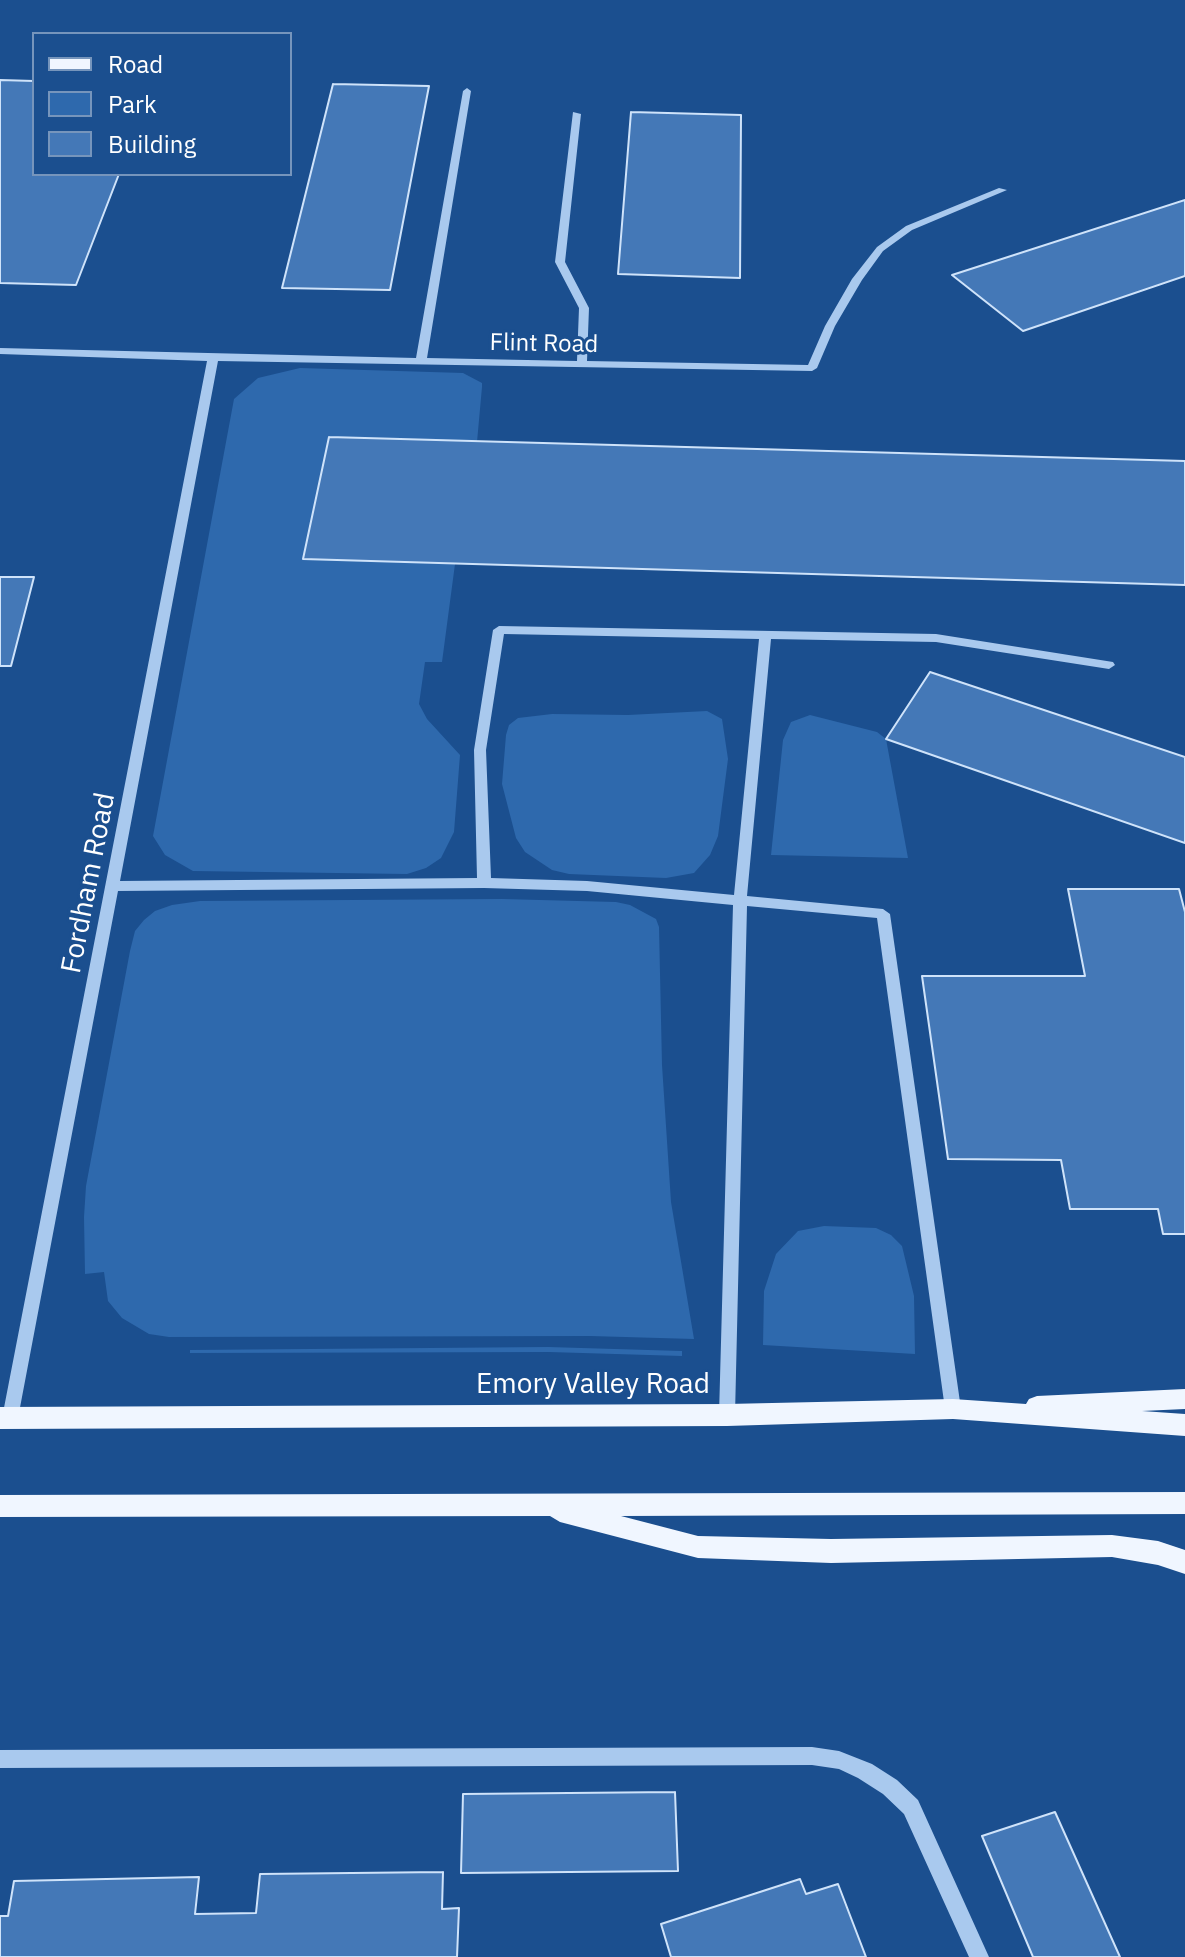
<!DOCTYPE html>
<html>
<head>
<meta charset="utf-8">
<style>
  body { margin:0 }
  #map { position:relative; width:1185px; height:1957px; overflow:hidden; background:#1b4f8f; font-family:"IBM Plex Sans",sans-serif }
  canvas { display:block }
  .legend { position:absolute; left:32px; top:32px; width:260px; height:144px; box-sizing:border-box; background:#1b4f8f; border:2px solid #7695bc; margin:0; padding:10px 14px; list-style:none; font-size:24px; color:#fff }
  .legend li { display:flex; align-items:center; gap:16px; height:40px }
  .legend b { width:40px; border:2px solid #7695bc }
</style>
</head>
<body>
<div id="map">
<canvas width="1185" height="1957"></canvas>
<ul class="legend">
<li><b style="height:10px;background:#f0f6ff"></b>Road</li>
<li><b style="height:22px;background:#2e69ad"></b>Park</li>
<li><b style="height:22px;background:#4478b7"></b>Building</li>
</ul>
</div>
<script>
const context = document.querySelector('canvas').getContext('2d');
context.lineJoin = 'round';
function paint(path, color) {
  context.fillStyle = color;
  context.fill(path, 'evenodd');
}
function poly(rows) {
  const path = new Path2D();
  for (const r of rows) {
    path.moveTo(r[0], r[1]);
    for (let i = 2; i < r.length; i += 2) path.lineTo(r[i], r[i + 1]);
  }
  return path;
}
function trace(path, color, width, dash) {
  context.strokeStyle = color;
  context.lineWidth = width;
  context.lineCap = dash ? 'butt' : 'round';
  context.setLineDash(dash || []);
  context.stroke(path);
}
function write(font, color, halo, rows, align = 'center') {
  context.font = font + ' "IBM Plex Sans",sans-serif';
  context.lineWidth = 6;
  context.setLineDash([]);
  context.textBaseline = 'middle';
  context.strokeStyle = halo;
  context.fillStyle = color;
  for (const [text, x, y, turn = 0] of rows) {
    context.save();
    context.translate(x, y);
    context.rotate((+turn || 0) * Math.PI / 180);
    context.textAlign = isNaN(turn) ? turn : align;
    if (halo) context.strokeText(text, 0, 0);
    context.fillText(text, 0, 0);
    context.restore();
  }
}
const green = poly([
  [300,368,463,373,482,383,482,387,477,442,303,559,455,564,442,662,425,662,419,704,427,719,460,755,454,832,441,858,426,868,407,874,193,871,165,855,153,836,234,399,258,378],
  [707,711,722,719,728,759,718,836,710,855,694,873,666,878,569,874,552,870,525,852,516,838,502,784,506,735,509,725,518,718,552,714,628,715],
  [810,715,877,732,886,739,908,858,771,855,783,740,791,722],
  [502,899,616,902,630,905,656,919,659,927,662,1065,671,1202,694,1339,590,1336,169,1337,149,1334,122,1318,108,1301,104,1272,85,1274,84,1217,86,1186,130,951,135,931,144,920,155,911,172,905,200,901],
  [824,1226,876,1228,891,1235,902,1246,914,1296,915,1354,763,1345,764,1291,776,1254,798,1231],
  [548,1347,682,1351,682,1356,549,1352,190,1353,190,1350]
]);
const building = poly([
  [0,80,34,81,34,174,119,174,76,285,0,283,0,80],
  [333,84,429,86,390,290,282,288,333,84],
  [631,112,741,115,740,278,618,274,631,112],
  [1185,200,1185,276,1023,331,952,275,1185,200],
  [329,437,1185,461,1185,585,303,559,329,437],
  [0,577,34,577,11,666,0,666,0,577],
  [930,672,1185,757,1185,843,886,739,930,672],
  [1068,889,1179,889,1185,912,1185,1234,1163,1234,1158,1209,1070,1209,1061,1160,948,1159,922,976,1085,976,1068,889],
  [675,1792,678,1871,461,1873,463,1794,675,1792],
  [1055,1812,1120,1957,1033,1957,982,1836,1055,1812],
  [443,1872,442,1909,459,1908,457,1957,0,1957,0,1916,8,1916,14,1881,199,1877,195,1914,256,1913,260,1874,443,1872],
  [800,1879,806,1894,838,1884,866,1957,671,1957,661,1924,800,1879]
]);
const minor = poly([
  [467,88,471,91,427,358,577,361,579,308,555,262,573,112,581,114,565,262,589,308,587,361,808,365,825,326,852,279,877,247,906,226,999,188,1007,190,912,230,883,251,862,280,835,326,817,368,812,371,218,361,120,881,477,878,474,750,493,630,499,626,936,634,1113,662,1115,665,1109,669,936,642,771,639,747,896,883,909,890,914,961,1409,959,1414,953,1416,947,1414,945,1409,877,918,747,906,735,1415,733,1420,727,1422,721,1420,719,1415,733,905,587,891,484,888,118,891,18,1418,16,1423,10,1425,4,1423,2,1418,207,361,0,354,0,348,416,358,463,91,467,88],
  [504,634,759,639,734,895,587,881,491,878,486,750,504,634],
  [812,1747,839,1751,872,1764,897,1780,918,1800,989,1957,969,1957,904,1814,883,1794,858,1778,839,1769,812,1765,0,1768,0,1750,812,1747]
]);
const major = poly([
  [1185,1389,1185,1409,1142,1411,1185,1414,1185,1436,953,1419,727,1426,0,1429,0,1407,727,1404,953,1399,1026,1404,1029,1399,1037,1396,1185,1389],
  [1185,1492,1185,1514,621,1516,698,1536,831,1539,1112,1535,1158,1541,1185,1550,1185,1574,1158,1565,1112,1557,831,1563,698,1558,560,1522,550,1516,0,1517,0,1495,1185,1492]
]);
const farStreetnames = [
  ["Flint Road",544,344,1]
];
const streetNames = [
  ["Fordham Road",89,883,-79],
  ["Emory Valley Road",593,1385]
];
paint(green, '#2e69ad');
paint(building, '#4478b7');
trace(building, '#cfe3fa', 2);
paint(minor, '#a9c9ee');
paint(major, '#f0f6ff');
write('24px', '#fff', '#1b4f8f', farStreetnames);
write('28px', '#fff', '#1b4f8f', streetNames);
</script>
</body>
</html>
